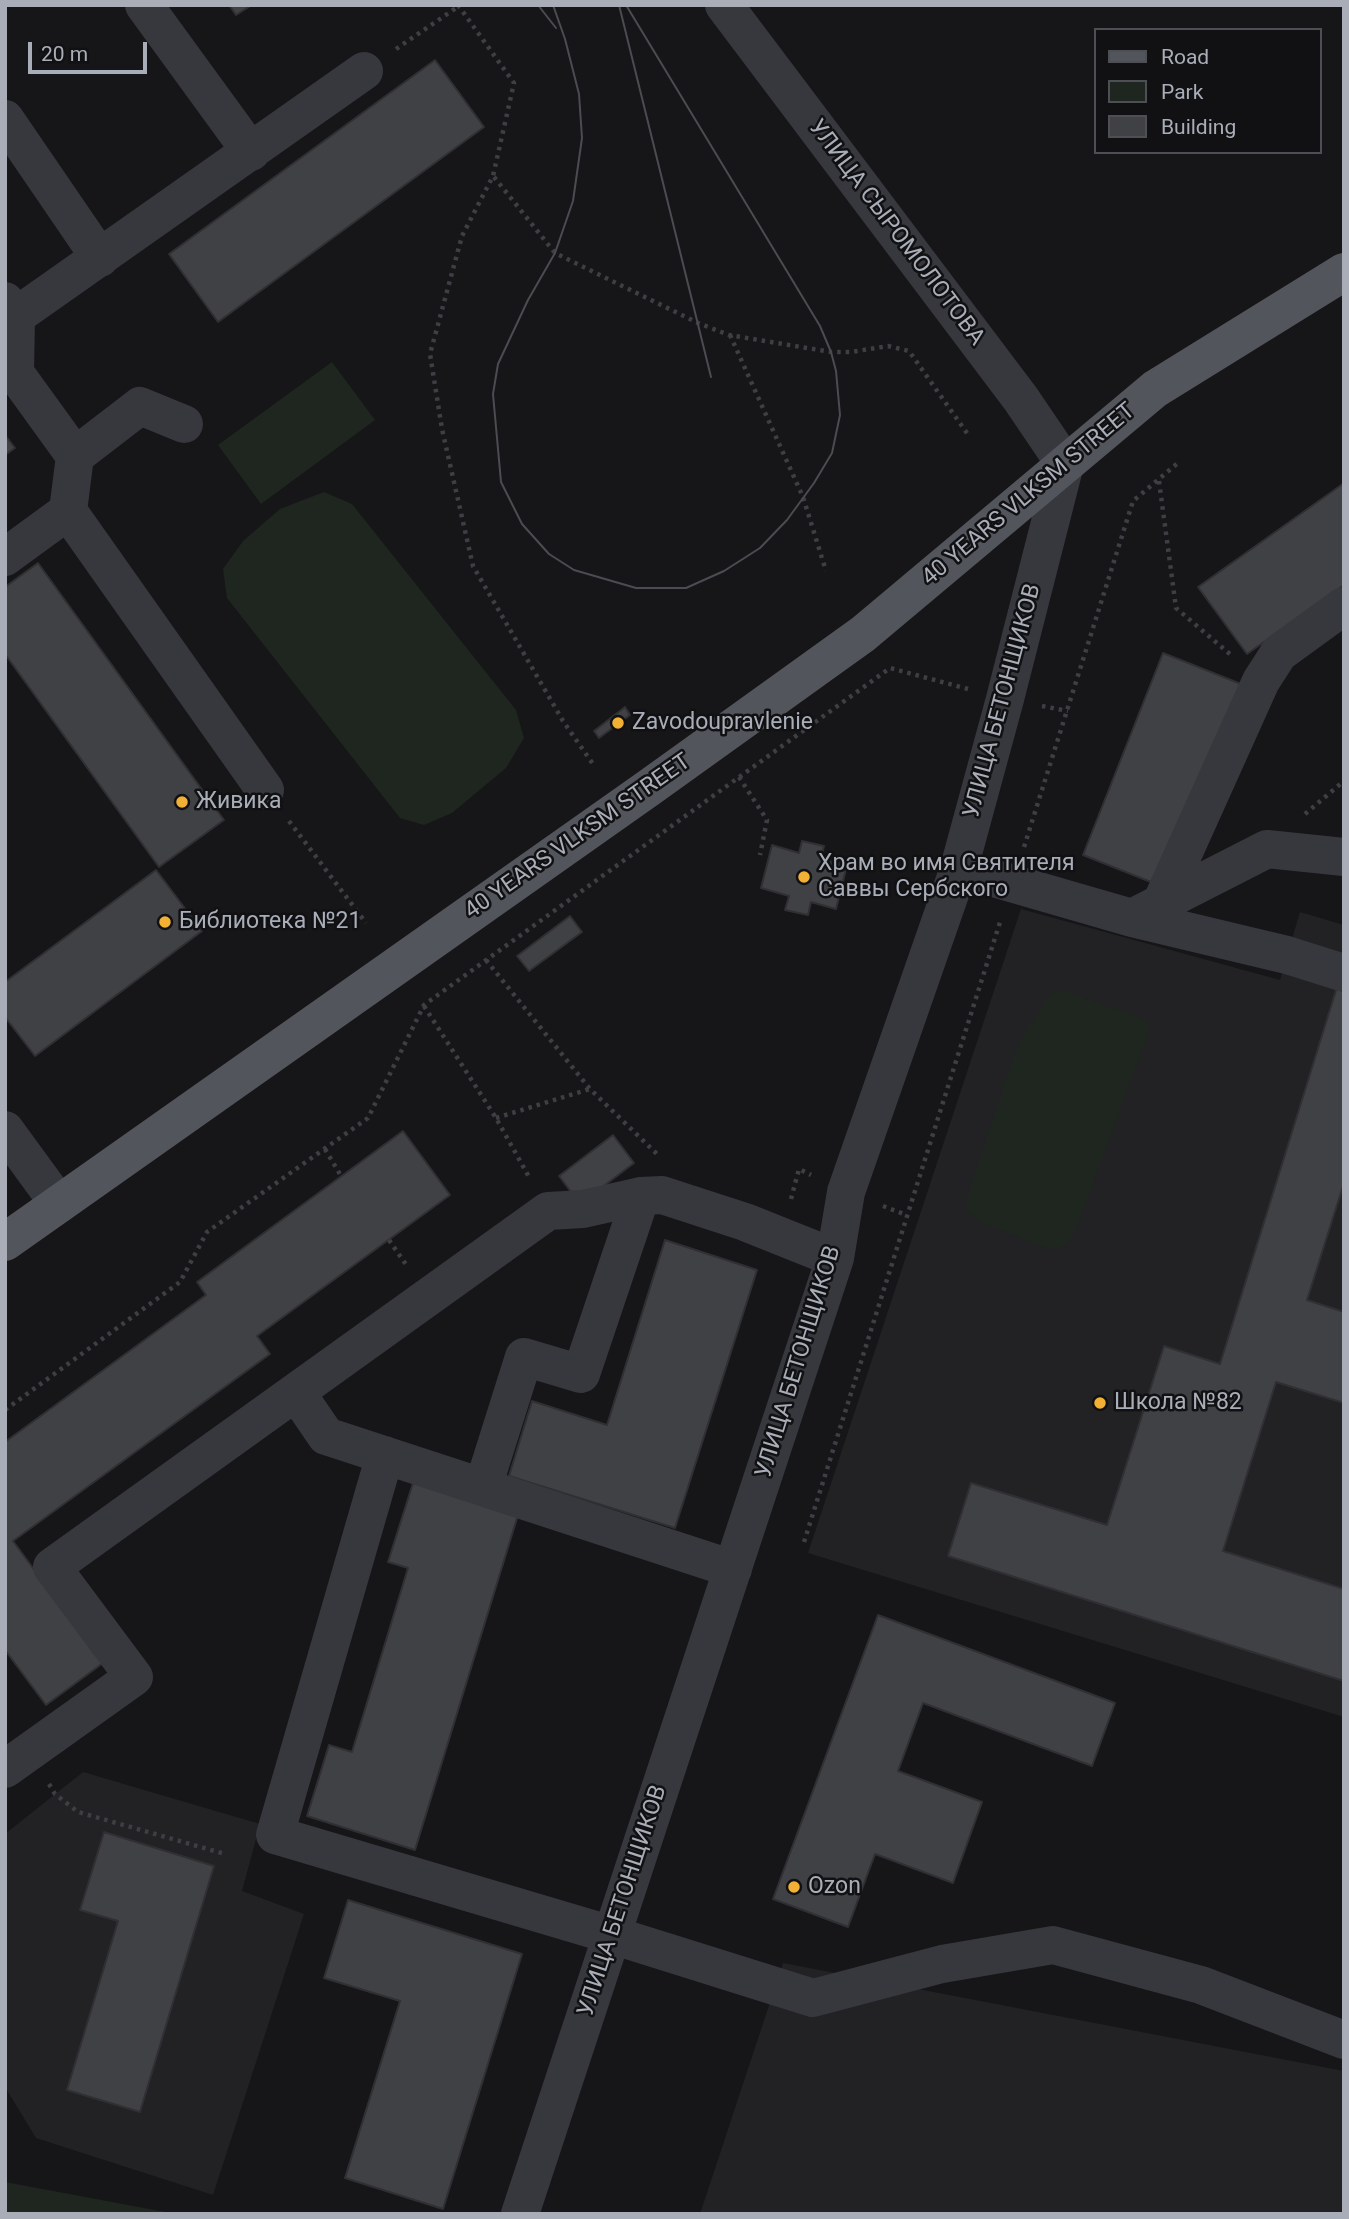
<!DOCTYPE html>
<html>
<head>
<meta charset="utf-8">
<style>
  body { margin:0 }
  #map { position:relative; width:1349px; height:2219px; overflow:hidden; background:#161618; font-family:Roboto,sans-serif }
  canvas { display:block }
  .frame { position:absolute; inset:0; border:7px solid #a8adb8; pointer-events:none }
  .legend { position:absolute; left:1094px; top:28px; width:228px; height:126px; box-sizing:border-box; background:#111113; border:2px solid #4d4f55; margin:0; padding:9px 12px; list-style:none; font-size:21px; color:#a8adb8 }
  .legend li { display:flex; align-items:center; gap:14px; height:35px }
  .legend b { width:35px; border:2px solid #4d4f55 }
  .scale { position:absolute; left:28px; top:42px; width:119px; height:32px; box-sizing:border-box; border:4px solid #a8adb8; border-top:0; padding-left:9px; font-size:21px; line-height:24px; white-space:nowrap; color:#a8adb8; -webkit-text-stroke:5px #111113; paint-order:stroke }
</style>
</head>
<body>
<div id="map">
<canvas width="1349" height="2219"></canvas>
<div class="frame"></div>
<ul class="legend">
<li><b style="height:9px;background:#53555c"></b>Road</li>
<li><b style="height:19px;background:#1e261f"></b>Park</li>
<li><b style="height:19px;background:#404145"></b>Building</li>
</ul>
<div class="scale">20 m</div>
</div>
<script>
const context = document.querySelector('canvas').getContext('2d');
context.lineJoin = 'round';
function paint(path, color) {
  context.fillStyle = color;
  context.fill(path, 'evenodd');
}
function poly(rows) {
  const path = new Path2D();
  for (const r of rows) {
    path.moveTo(r[0], r[1]);
    for (let i = 2; i < r.length; i += 2) path.lineTo(r[i], r[i + 1]);
  }
  return path;
}
function trace(path, color, width, dash) {
  context.strokeStyle = color;
  context.lineWidth = width;
  context.lineCap = dash ? 'butt' : 'round';
  context.setLineDash(dash || []);
  context.stroke(path);
}
function write(font, color, halo, rows, align = 'center') {
  context.font = font + ' Roboto,sans-serif';
  context.lineWidth = 5;
  context.setLineDash([]);
  context.textBaseline = 'middle';
  context.strokeStyle = halo;
  context.fillStyle = color;
  for (const [text, x, y, turn = 0] of rows) {
    context.save();
    context.translate(x, y);
    context.rotate((+turn || 0) * Math.PI / 180);
    context.textAlign = isNaN(turn) ? turn : align;
    if (halo) context.strokeText(text, 0, 0);
    context.fillText(text, 0, 0);
    context.restore();
  }
}
const built = poly([
  [1021,909,1280,980,1300,912,1344,925,1344,1717,808,1553],
  [83,1772,260,1824,242,1891,304,1914,213,2195,36,2138,5,2087,5,1834],
  [783,1963,1344,2071,1344,2214,700,2214]
]);
const green = poly([
  [332,362,375,420,261,504,218,445],
  [324,492,352,504,516,710,524,738,506,768,452,813,424,825,400,818,227,598,223,569,243,541,280,509],
  [1062,990,1146,1020,1149,1030,1075,1232,1069,1242,1055,1250,1049,1249,979,1221,967,1209,967,1198,1018,1044,1047,999,1051,994],
  [5,2182,176,2214,5,2214]
]);
const building = poly([
  [229,5,252,5,236,15,229,5],
  [435,60,484,127,218,322,169,254,435,60],
  [5,435,15,448,5,455,5,435],
  [1344,483,1344,585,1247,654,1198,587,1344,483],
  [38,563,224,820,159,867,5,654,5,587,38,563],
  [1163,653,1241,684,1161,886,1083,855,1163,653],
  [625,707,630,715,599,738,594,731,625,707],
  [802,841,824,846,821,859,847,865,836,909,811,902,808,915,785,910,789,896,761,888,772,845,799,853,802,841],
  [156,870,202,931,35,1056,5,1017,5,982,156,870],
  [570,916,582,932,529,971,517,956,570,916],
  [1337,987,1344,989,1344,1183,1307,1300,1344,1312,1344,1403,1276,1382,1223,1551,1344,1589,1344,1681,948,1556,971,1483,1107,1525,1164,1346,1220,1364,1337,987],
  [403,1131,450,1195,257,1336,270,1354,13,1541,103,1663,46,1705,5,1650,5,1442,206,1295,197,1282,403,1131],
  [613,1135,634,1163,580,1204,559,1176,613,1135],
  [665,1240,757,1270,675,1528,509,1476,532,1401,607,1425,665,1240],
  [413,1483,518,1515,415,1850,307,1816,329,1745,352,1752,408,1568,388,1562,413,1483],
  [878,1615,1115,1703,1092,1766,923,1703,898,1771,982,1802,953,1883,875,1854,848,1927,773,1899,878,1615],
  [104,1832,214,1866,140,2112,67,2090,118,1921,80,1910,104,1832],
  [348,1900,522,1954,443,2209,345,2178,400,2001,324,1978,348,1900]
]);
const path = poly([
  [458,5,514,83,493,176,462,236,430,354,442,429,473,566,563,721,595,767],
  [396,49,459,6],
  [494,177,555,253,698,323,729,335,831,352,851,352,888,346,909,351,969,436],
  [730,335,803,497,826,571],
  [1159,481,1176,608,1231,655],
  [1042,706,1068,711],
  [739,777,767,820,760,855],
  [1305,814,1344,781],
  [289,821,366,923],
  [1024,847,1133,501,1179,462],
  [486,960,590,1089,659,1156],
  [424,1006,496,1118,529,1177],
  [496,1118,590,1089],
  [325,1149,341,1176],
  [791,1199,799,1169,811,1175],
  [883,1206,906,1215],
  [389,1240,407,1266],
  [5,1410,180,1282,207,1232,368,1118,424,1005,890,668,968,689],
  [804,1542,1001,919],
  [49,1784,55,1794,78,1812,225,1854]
]);
const minor = poly([
  [144,5,251,152],
  [5,119,100,258],
  [5,301,16,316,15,373,75,456,68,511,265,790],
  [16,316,364,71],
  [75,456,140,406,184,424],
  [5,557,68,511],
  [959,868,1132,918,1267,849,1344,857],
  [1162,901,1261,681,1279,653,1344,606],
  [1132,918,1287,955,1344,973],
  [5,1130,59,1204],
  [296,1392,326,1436,733,1569],
  [385,1455,275,1835,612,1935,813,1998,942,1964,1053,1945,1201,1985,1344,2040],
  [483,1487,524,1357,581,1374,641,1196],
  [5,1769,134,1677,52,1567,548,1211,583,1209,641,1196,662,1195,745,1222,835,1258],
  [520,2214,835,1258,846,1192,959,868,1005,699,1065,464,1021,399,724,5]
]);
const major = poly([
  [5,1242,650,787,863,634,1155,389,1344,272]
]);
const tram = poly([
  [538,5,556,28],
  [553,5,565,39,579,94,582,138,573,201,555,253,528,300,498,364,493,394,501,482,522,524,549,554,574,570,636,588,686,588,724,571,760,548,787,520,814,483,832,453,840,415,836,371,831,352,820,326,626,5],
  [619,5,711,377]
]);
const markers = [
  [618,723,7,"#f2b134"],
  [182,802,7,"#f2b134"],
  [804,877,7,"#f2b134"],
  [165,922,7,"#f2b134"],
  [1100,1403,7,"#f2b134"],
  [794,1887,7,"#f2b134"]
];
const streetNames = [
  ["УЛИЦА СЫРОМОЛОТОВА",896,233,53],
  ["40 YEARS VLKSM STREET",1029,495,-40],
  ["УЛИЦА БЕТОНЩИКОВ",1003,701,-75],
  ["40 YEARS VLKSM STREET",578,837,-35],
  ["УЛИЦА БЕТОНЩИКОВ",799,1362,-73],
  ["УЛИЦА БЕТОНЩИКОВ",623,1901,-72]
];
const poiNames = [
  ["Zavodoupravlenie",632,723],
  ["Живика",196,802],
  ["Храм во имя Святителя",818,864],
  ["Саввы Сербского",818,890],
  ["Библиотека №21",179,922],
  ["Школа №82",1114,1403],
  ["Ozon",808,1887]
];
paint(built, '#222225');
paint(green, '#1e261f');
paint(building, '#404145');
trace(building, '#303034', 2);
trace(path, '#3d3f44', 4.5, [3.5, 5]);
trace(minor, '#37383d', 38);
trace(major, '#53555c', 38);
trace(tram, '#4a4c52', 2);
for (const [x, y, r, color] of markers) {
  const dot = new Path2D();
  dot.arc(x, y, r, 0, 2 * Math.PI);
  context.fillStyle = color;
  context.fill(dot);
  trace(dot, '#111113', 2.5);
}
write('23px', '#a8adb8', '#111113', streetNames);
write('23px', '#a8adb8', '#111113', poiNames, 'left');
</script>
</body>
</html>
